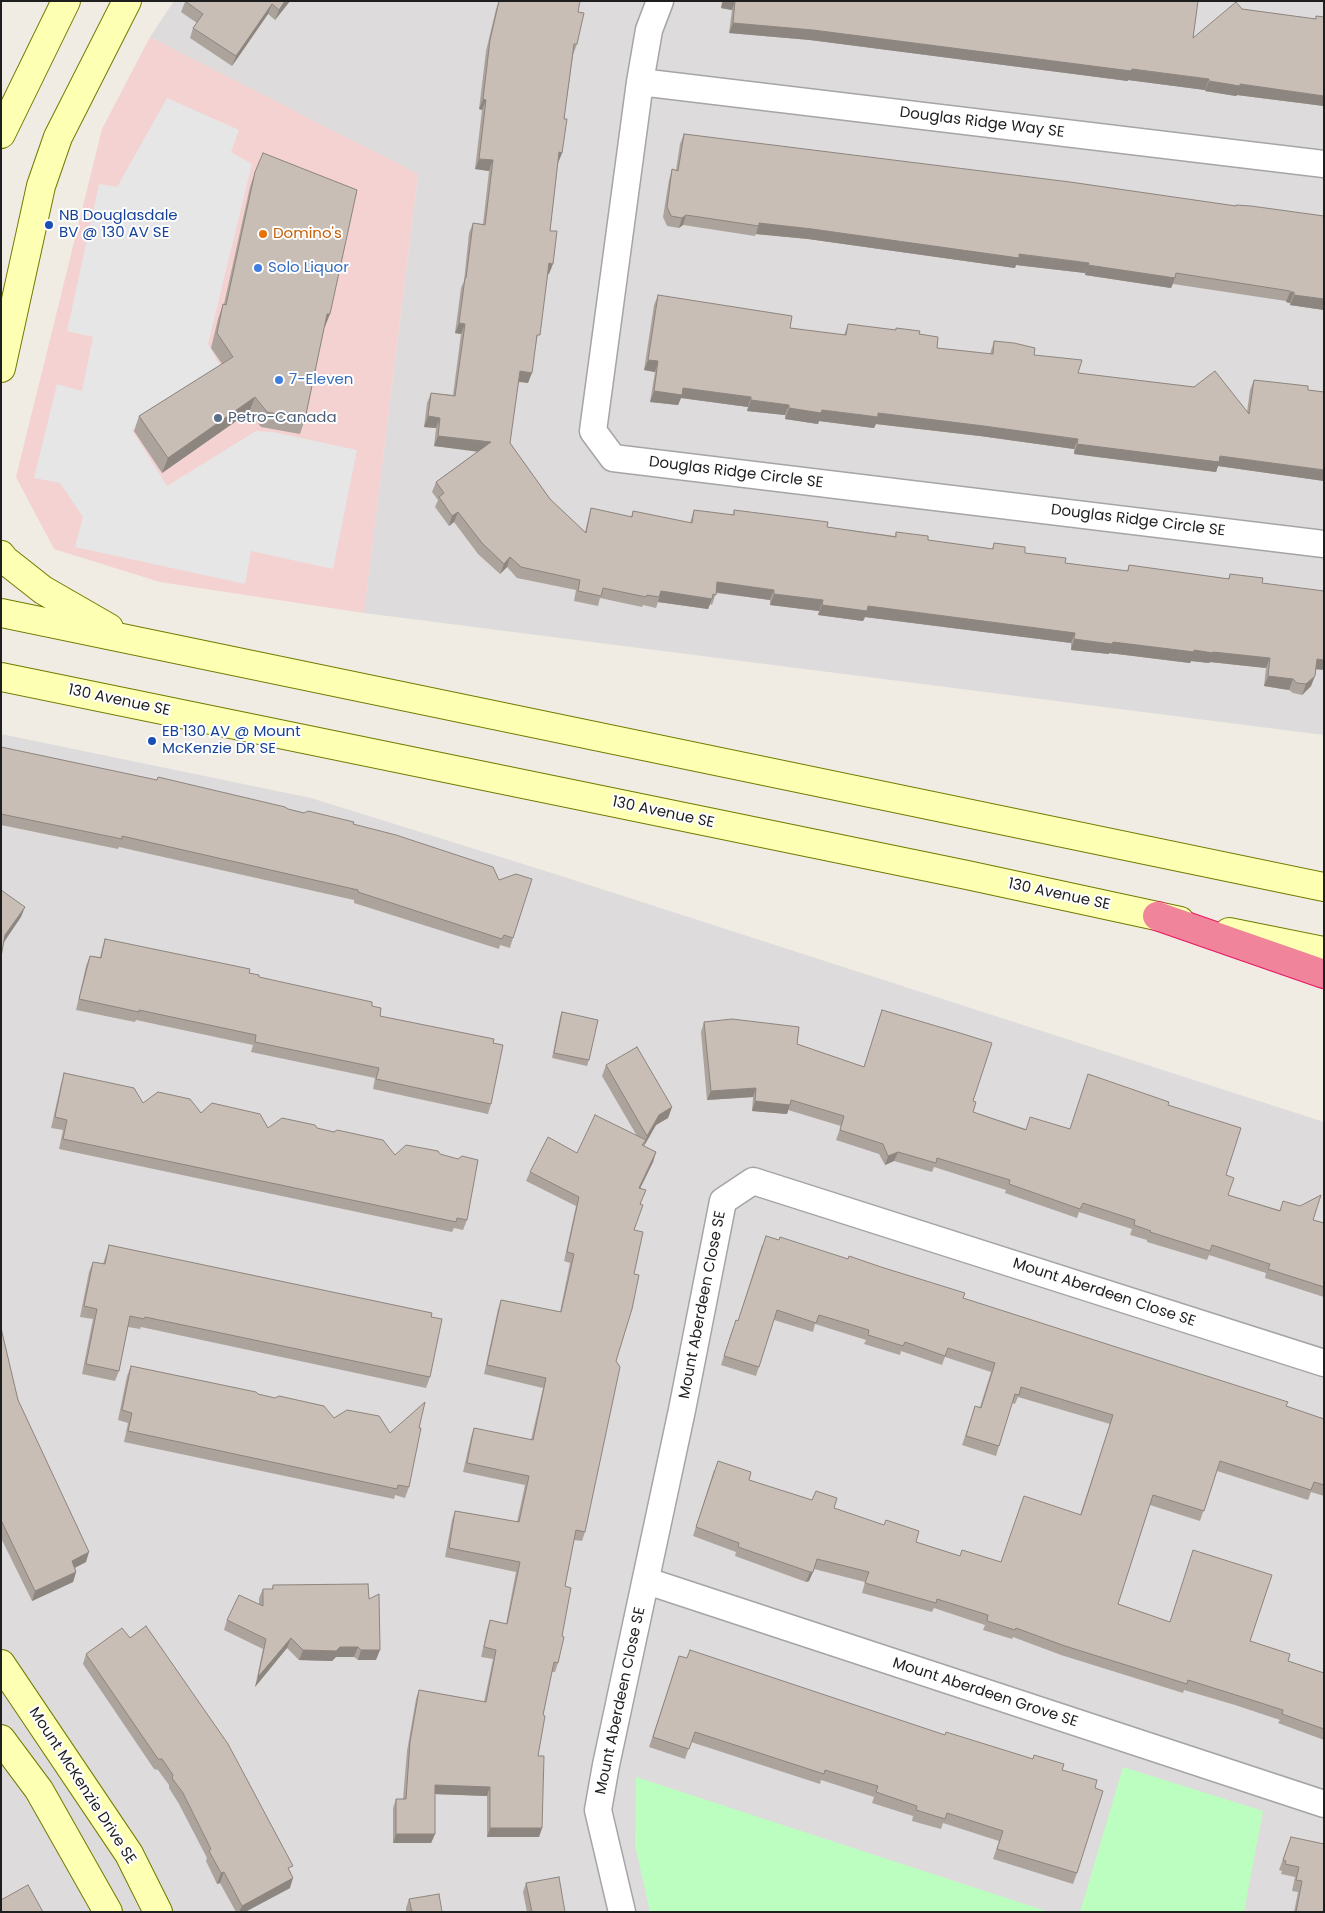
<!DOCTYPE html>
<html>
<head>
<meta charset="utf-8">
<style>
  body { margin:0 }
  #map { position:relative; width:1325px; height:1913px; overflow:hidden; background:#f0ece3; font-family:Poppins,sans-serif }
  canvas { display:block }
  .frame { position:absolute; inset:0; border:2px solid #1e1e1e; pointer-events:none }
</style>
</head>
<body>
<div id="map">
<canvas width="1325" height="1913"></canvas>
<div class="frame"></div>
</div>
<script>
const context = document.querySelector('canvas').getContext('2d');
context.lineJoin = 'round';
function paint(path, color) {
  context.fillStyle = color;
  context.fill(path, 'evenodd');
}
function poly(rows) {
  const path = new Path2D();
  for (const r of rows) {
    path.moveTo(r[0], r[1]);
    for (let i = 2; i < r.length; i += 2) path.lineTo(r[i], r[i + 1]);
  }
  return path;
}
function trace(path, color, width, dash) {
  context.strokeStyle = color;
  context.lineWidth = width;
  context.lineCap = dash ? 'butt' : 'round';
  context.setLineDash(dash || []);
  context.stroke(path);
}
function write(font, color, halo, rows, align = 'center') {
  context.font = font + ' Poppins,sans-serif';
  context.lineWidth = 4;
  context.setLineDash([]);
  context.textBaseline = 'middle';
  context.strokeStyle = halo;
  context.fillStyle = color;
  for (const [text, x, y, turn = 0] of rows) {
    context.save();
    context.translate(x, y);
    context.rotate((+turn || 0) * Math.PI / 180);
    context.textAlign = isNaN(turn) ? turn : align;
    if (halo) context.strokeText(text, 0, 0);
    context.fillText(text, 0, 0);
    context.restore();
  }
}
const residential = poly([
  [174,1,1324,1,1324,735,364,613,418,174,150,37],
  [1,734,311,798,555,874,1324,1122,1324,1912,1,1912]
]);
const commercial = poly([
  [150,37,418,174,364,613,160,582,54,549,16,477,102,129]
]);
const park = poly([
  [1123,1767,1263,1811,1244,1912,1080,1912],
  [636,1777,1049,1912,650,1912,635,1845]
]);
const parking = poly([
  [167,98,239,130,231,152,252,164,208,344,223,371,132,430,167,486,256,431,273,432,357,450,333,569,251,551,245,584,75,547,83,517,60,483,34,478,57,384,82,391,93,337,67,331,99,184,117,187]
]);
const street = poly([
  [660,1,649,30,640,82,593,431,613,458,1324,544],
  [640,82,1324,164],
  [647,1581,1324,1804],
  [622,1912,598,1810,606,1765,682,1410,723,1201,753,1181,1324,1363]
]);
const secondary = poly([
  [1,134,66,1],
  [1,368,41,186,58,137,127,1],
  [1,555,5,560,43,590,109,628],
  [1,613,1324,887],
  [1,677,967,875,1180,921],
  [1229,932,1324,951],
  [1,1664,129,1854,158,1912],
  [1,1739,39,1790,108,1912]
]);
const highway = poly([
  [1157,916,1324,974]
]);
const wall = poly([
  [290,1,275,20,268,14,232,66,190,38,193,28,197,23,181,12,185,2],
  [499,1,578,12,577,44,573,55,564,119,562,153,558,163,550,231,549,274,548,274,536,345,528,383,518,382,510,443,550,499,585,532,588,519,591,508,631,517,633,511,690,523,694,510,733,515,734,510,827,527,895,536,896,532,928,540,992,549,994,543,1025,553,1065,563,1127,571,1129,565,1228,579,1230,574,1262,583,1316,670,1311,686,1302,695,1293,693,1289,690,1264,686,1266,668,1210,662,1209,663,1191,661,1190,663,1109,653,1109,654,1071,650,1071,643,865,617,863,621,818,615,819,611,770,605,770,600,716,593,712,605,710,604,708,609,658,602,656,608,643,605,642,607,600,598,598,606,574,601,576,590,517,578,507,567,500,574,478,554,454,522,449,526,435,507,438,500,432,492,436,482,478,451,434,446,436,428,424,427,427,403,431,393,453,395,461,334,455,333,461,288,464,281,469,233,473,223,483,224,489,171,475,169,482,110,479,109,486,51,496,9],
  [722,1,1198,1,1193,38,1242,9,1315,19,1316,16,1324,17,1324,106,1237,95,1236,96,1205,91,1205,90,1128,80,1128,81,810,40,729,33,732,10,721,8],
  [684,134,1236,206,1324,216,1324,310,1290,305,1290,303,1286,302,1286,301,1173,284,1171,288,1085,275,1085,273,1016,265,1015,268,808,239,756,234,755,236,683,225,679,228,667,226,663,217,669,180,672,169,676,170,680,144],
  [255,172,324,329,305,419,300,434,261,427,249,412,162,473,134,431,139,416,222,364,211,348,218,319,223,304,224,304,250,187],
  [658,295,790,328,844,335,848,324,919,334,937,348,990,354,994,341,1034,355,1078,373,1247,412,1250,390,1254,380,1308,390,1324,392,1324,481,1218,466,1216,472,1074,454,1074,449,980,436,876,424,874,428,819,421,818,424,785,419,785,415,747,411,748,407,681,398,678,405,650,402,655,372,644,370,654,305],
  [1,747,288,809,353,824,513,938,510,948,500,945,499,949,354,903,354,900,119,847,118,849,1,825],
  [105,939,249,973,259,977,372,1006,380,1016,493,1043,491,1104,488,1114,373,1089,375,1078,251,1052,253,1045,136,1020,135,1022,76,1010,86,966,90,956,100,957,102,949],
  [882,1010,973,1101,973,1112,1026,1129,1070,1129,1088,1074,1168,1105,1226,1175,1228,1195,1324,1223,1324,1297,1265,1278,1266,1273,1209,1255,1207,1260,1147,1242,1147,1240,1130,1235,1132,1229,1079,1212,1077,1218,1005,1193,1006,1190,934,1167,932,1172,894,1161,885,1165,879,1154,836,1140,841,1126,788,1110,787,1114,752,1111,753,1097,707,1100,701,1032,704,1022,797,1044,864,1067],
  [562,1012,589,1060,587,1066,552,1058,560,1017],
  [606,1065,672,1107,668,1118,656,1125,644,1146,656,1152,653,1162,640,1188,641,1204,634,1230,616,1361,585,1532,582,1541,574,1540,565,1586,562,1636,558,1663,555,1672,552,1672,543,1715,538,1756,542,1828,539,1837,487,1837,487,1796,435,1794,435,1834,431,1843,393,1843,393,1808,396,1799,403,1799,407,1751,416,1699,419,1690,484,1702,493,1659,481,1657,487,1630,490,1620,506,1624,516,1572,445,1557,452,1520,455,1511,517,1522,525,1485,463,1472,471,1437,474,1428,531,1440,543,1388,484,1374,498,1309,501,1300,560,1312,570,1263,564,1261,576,1206,526,1181,530,1172,577,1153,637,1136,602,1076],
  [64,1073,143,1103,201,1113,268,1128,317,1128,395,1155,467,1220,463,1230,454,1228,452,1232,59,1149,63,1130,51,1128,61,1084],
  [109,1245,431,1317,430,1377,426,1388,141,1327,140,1329,128,1327,119,1371,115,1381,82,1374,93,1319,80,1317,89,1272,93,1262,103,1264],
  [762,1245,963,1298,1324,1419,1324,1496,1311,1492,1308,1500,1217,1471,1200,1521,1150,1505,1118,1604,1170,1622,1250,1641,1288,1661,1324,1673,1324,1740,1278,1723,1280,1720,1235,1705,1184,1690,1183,1693,1061,1655,1013,1637,1012,1639,983,1630,985,1625,934,1608,932,1612,862,1593,865,1582,814,1569,809,1581,806,1582,735,1556,736,1552,693,1536,714,1470,749,1480,834,1508,916,1542,960,1556,1001,1562,1080,1515,1110,1424,1018,1397,1015,1404,1012,1403,996,1456,962,1445,975,1406,980,1407,991,1372,945,1357,942,1365,901,1351,900,1355,864,1344,866,1340,815,1324,813,1332,774,1320,756,1376,721,1365,732,1330,738,1321],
  [1,1328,18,1400,86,1562,75,1568,76,1572,73,1582,32,1601,1,1538],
  [131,1366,258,1394,334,1418,390,1433,419,1428,409,1487,405,1498,395,1495,394,1499,124,1442,128,1423,118,1420,127,1376],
  [273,1585,369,1599,376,1660,358,1660,354,1657,336,1657,332,1661,299,1660,287,1648,255,1687,263,1649,224,1630,227,1620,259,1604,259,1598,263,1589,272,1589],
  [86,1654,291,1872,290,1888,245,1912,236,1912,220,1883,217,1884,206,1861,207,1858,179,1804,169,1788,169,1785,158,1770,154,1769,83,1664],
  [679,1656,945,1735,1062,1770,1095,1788,1077,1873,1073,1884,993,1859,999,1841,943,1823,941,1829,912,1821,913,1816,872,1803,874,1797,821,1780,820,1784,691,1742,685,1759,649,1747],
  [1291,1837,1324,1912,1294,1912,1298,1892,1292,1891,1295,1877,1281,1874,1282,1871,1279,1870],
  [526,1883,565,1912,527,1912,523,1892],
  [409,1899,442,1912,406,1912,406,1908]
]);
const shadedWall = poly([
  [285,1,290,1,275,20,279,10],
  [723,1,735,1,732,10,721,8],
  [272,4,268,14,232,66,236,56],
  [733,23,813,30,1209,79,1205,90,1128,80,1128,81,810,40,729,33],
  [1209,81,1240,84,1324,96,1324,106,1237,95,1236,96,1205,91],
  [483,99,486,100,482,110,479,109],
  [559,152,562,153,558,163],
  [479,159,493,160,489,171,475,169],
  [686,215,683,225,679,228,682,218],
  [759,223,812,229,1089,263,1085,273,1016,265,1015,268,808,239,756,234],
  [549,263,553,264,549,274,545,273],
  [1088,265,1175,278,1171,288,1085,275],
  [1290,292,1294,292,1290,303,1286,302],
  [1294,295,1324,299,1324,310,1290,305],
  [327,314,330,314,324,329],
  [459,323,465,324,461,334,455,333],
  [648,360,658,361,655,372,644,370],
  [520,371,532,373,528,383,516,381],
  [683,388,751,397,748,407,681,398,678,405,650,402,654,391],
  [255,397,249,412,162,473,168,458],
  [751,400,789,405,785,415,747,411],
  [789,408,878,413,984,426,1078,439,1074,449,980,436,876,424,874,428,819,421,818,424,785,419],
  [428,416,440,418,436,428,424,427],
  [438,436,491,442,487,453,434,446],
  [1077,444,1220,456,1324,470,1324,481,1218,466,1216,472,1074,454],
  [458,512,454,522,449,526,452,516],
  [510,557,507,567,500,574,504,564],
  [717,582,774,590,770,600,714,592],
  [661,591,712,599,708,609,658,602],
  [774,594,823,600,819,611,770,605],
  [822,605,868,606,1075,633,1071,643,865,617,863,621,818,615],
  [1074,639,1113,642,1194,650,1270,658,1266,668,1210,662,1209,663,1191,661,1190,663,1109,653,1109,654,1071,650],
  [1317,659,1324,660,1324,670,1313,669],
  [1268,676,1293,679,1289,690,1264,686],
  [1315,676,1311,686,1302,695,1306,684],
  [25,907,21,917,2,945,5,935],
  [756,1088,753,1097,707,1100,711,1091],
  [755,1101,790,1105,787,1114,752,1111],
  [672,1107,668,1118,656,1125,644,1146,647,1136,659,1115],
  [656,1152,653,1162,636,1197,639,1188],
  [898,1152,894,1161,885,1165,888,1156],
  [89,1552,86,1562,68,1571,72,1561],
  [76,1572,73,1582,32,1601,35,1591],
  [810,1572,813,1572,809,1581,806,1582],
  [291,1638,287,1648,255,1687,258,1677],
  [340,1647,358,1647,354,1657,336,1657,332,1661,299,1660,303,1650],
  [361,1650,380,1650,376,1660,358,1660],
  [435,1785,490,1787,487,1796,432,1794],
  [490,1828,542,1828,539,1837,487,1837],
  [396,1834,435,1834,431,1843,393,1843],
  [224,1872,220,1883,217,1884,221,1873],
  [293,1878,290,1888,245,1912,239,1912,242,1906]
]);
const building = poly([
  [185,1,285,1,279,10,272,4,236,56,193,28,203,14,185,1],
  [499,1,580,1,578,12,584,13,577,44,574,44,564,119,567,119,562,153,559,152,550,231,557,231,553,264,549,263,540,335,537,335,532,373,520,371,510,443,550,499,586,533,591,508,632,517,633,511,692,523,694,510,734,515,734,510,828,522,827,527,896,537,896,532,928,536,928,540,993,549,994,543,1025,547,1025,553,1066,558,1065,563,1128,571,1129,565,1229,579,1230,574,1263,578,1262,583,1324,591,1324,660,1317,659,1315,676,1306,684,1297,683,1293,679,1268,676,1270,658,1213,652,1213,653,1194,650,1194,652,1113,642,1112,644,1074,639,1075,633,868,606,867,611,822,605,823,600,774,594,774,590,717,582,716,595,713,594,712,599,661,591,659,597,647,595,646,597,603,588,601,596,578,591,580,580,521,567,510,557,504,564,482,543,458,512,452,516,439,497,444,493,436,482,491,442,438,436,440,418,428,416,431,393,455,396,465,324,459,323,465,278,466,278,473,223,485,225,493,160,479,159,486,100,483,99,490,40,499,1],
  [735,1,1198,1,1193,38,1236,2,1242,9,1316,19,1316,16,1324,17,1324,96,1240,84,1240,86,1209,81,1209,79,1132,69,1131,71,813,30,733,23,735,1],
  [684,134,1070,182,1236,206,1236,205,1251,206,1324,216,1324,299,1294,295,1294,292,1290,292,1290,291,1176,273,1175,278,1088,265,1089,263,1019,254,1019,258,812,229,759,223,759,226,686,215,682,218,671,216,667,207,672,169,678,171,684,134],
  [263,153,357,190,330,314,327,314,305,419,267,412,255,397,168,458,139,416,233,357,217,333,223,304,226,305,255,172,263,153],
  [658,295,792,316,790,328,846,335,848,324,896,330,896,328,920,331,919,334,938,337,937,348,993,354,994,341,1014,343,1035,348,1034,355,1082,360,1078,373,1194,387,1215,371,1249,414,1254,380,1308,386,1308,390,1324,392,1324,470,1220,456,1219,462,1077,444,1078,439,984,426,878,413,878,417,822,410,821,413,789,408,789,405,751,400,751,397,683,388,682,395,654,391,658,361,648,360,658,295],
  [1,747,157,780,158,777,285,807,288,809,304,813,308,811,354,822,353,824,396,835,493,867,499,880,516,874,532,879,513,938,504,935,502,939,358,892,358,890,122,836,122,839,1,814,1,747],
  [1,890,25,907,5,935,1,957,1,890],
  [105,939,250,969,249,973,259,975,259,977,372,1002,372,1006,381,1008,380,1016,494,1039,493,1043,503,1045,491,1104,376,1079,379,1068,255,1042,256,1035,139,1010,139,1012,79,999,90,956,101,958,105,939],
  [882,1010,960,1033,992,1043,973,1101,976,1102,973,1112,1026,1130,1030,1117,1070,1129,1088,1074,1169,1102,1168,1105,1241,1128,1226,1175,1234,1178,1228,1195,1280,1211,1283,1201,1300,1206,1321,1195,1313,1220,1324,1223,1324,1287,1268,1269,1270,1264,1212,1245,1210,1251,1150,1232,1151,1231,1134,1225,1135,1220,1083,1203,1080,1209,1009,1184,1010,1180,937,1158,936,1163,898,1152,888,1156,883,1144,840,1130,844,1116,791,1100,790,1105,755,1101,756,1088,711,1091,704,1022,732,1019,799,1027,797,1044,864,1067,882,1010],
  [562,1012,598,1020,589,1060,554,1053,562,1012],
  [637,1047,672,1107,659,1115,647,1136,606,1065,637,1047],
  [64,1073,134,1088,143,1103,158,1092,190,1099,201,1113,212,1103,260,1114,268,1128,282,1118,315,1125,317,1128,334,1132,337,1130,383,1140,395,1155,406,1145,438,1151,440,1154,458,1159,462,1156,478,1160,467,1220,457,1218,456,1222,63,1139,67,1120,55,1117,64,1073],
  [595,1115,646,1140,642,1145,656,1152,639,1188,646,1190,640,1204,643,1205,634,1230,643,1232,634,1274,639,1275,632,1309,616,1361,620,1367,585,1532,576,1530,565,1586,571,1588,562,1636,564,1637,558,1663,554,1662,543,1715,545,1716,538,1756,544,1756,542,1828,490,1828,490,1787,435,1785,435,1834,396,1834,396,1799,406,1799,410,1742,419,1690,486,1702,496,1650,484,1647,490,1620,507,1624,520,1562,449,1548,455,1511,519,1522,529,1476,467,1463,474,1428,533,1440,546,1378,487,1365,501,1300,561,1312,574,1254,567,1252,579,1197,530,1172,548,1137,577,1153,595,1115],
  [766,1236,779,1240,780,1237,848,1259,849,1256,881,1267,965,1293,963,1298,1288,1402,1286,1406,1324,1419,1324,1485,1314,1482,1311,1490,1220,1461,1204,1511,1153,1495,1118,1604,1170,1622,1193,1550,1272,1575,1250,1641,1290,1654,1288,1661,1324,1673,1324,1729,1282,1714,1283,1710,1239,1696,1188,1680,1187,1684,1065,1646,1016,1628,1015,1630,987,1621,988,1615,937,1599,936,1603,865,1583,869,1572,817,1559,813,1572,810,1572,738,1547,739,1543,696,1527,718,1461,751,1472,749,1480,812,1500,816,1491,837,1498,834,1508,884,1525,886,1520,919,1531,916,1542,960,1556,962,1550,1001,1562,1024,1496,1081,1515,1113,1415,1021,1387,1019,1395,1015,1394,999,1446,966,1436,975,1406,981,1408,995,1363,948,1348,945,1356,905,1342,903,1346,868,1335,869,1330,819,1315,816,1323,777,1310,759,1367,724,1356,736,1320,738,1321,766,1236],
  [109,1245,432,1313,431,1317,442,1319,430,1377,145,1317,144,1319,130,1316,119,1371,86,1364,97,1309,84,1306,93,1262,105,1264,109,1245],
  [1,1328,18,1400,89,1552,72,1561,76,1572,35,1591,1,1520,1,1328],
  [131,1366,256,1392,258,1394,275,1398,279,1396,324,1406,334,1418,347,1410,379,1416,390,1433,425,1402,419,1428,421,1428,409,1487,398,1485,397,1489,128,1431,132,1413,122,1410,131,1366],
  [368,1584,369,1599,379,1594,380,1650,361,1650,358,1647,340,1647,336,1651,303,1650,291,1638,258,1677,266,1639,227,1620,239,1595,263,1606,263,1589,273,1589,273,1585,368,1584],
  [146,1626,228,1744,293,1866,288,1868,293,1878,242,1906,224,1872,221,1873,209,1851,211,1849,183,1793,172,1778,173,1775,162,1759,158,1759,86,1654,122,1628,130,1638,146,1626],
  [690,1650,945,1735,946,1732,1033,1759,1034,1755,1064,1764,1062,1770,1097,1780,1095,1788,1103,1791,1077,1873,997,1849,1003,1831,947,1813,945,1819,916,1810,917,1806,876,1792,878,1786,825,1770,824,1774,695,1732,689,1749,653,1737,679,1656,687,1658,690,1650],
  [1291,1837,1324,1844,1324,1912,1296,1912,1302,1881,1296,1880,1299,1867,1285,1864,1286,1861,1283,1860,1291,1837],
  [559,1877,565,1912,532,1912,526,1883,559,1877],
  [28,1885,43,1912,1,1912,1,1900,28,1885],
  [439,1894,442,1912,412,1912,409,1899,439,1894]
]);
const markers = [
  [49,225,5,"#1a4fb4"],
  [263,234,5,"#e8710a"],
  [258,268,5,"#3f7fe0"],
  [279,380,5,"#3f7fe0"],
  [218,418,5,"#5c6f8a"],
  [152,741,5,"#1a4fb4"]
];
const streetNames = [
  ["Douglas Ridge Way SE",982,123,7],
  ["Douglas Ridge Circle SE",736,473,7],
  ["Douglas Ridge Circle SE",1138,521,7],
  ["130 Avenue SE",119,701,12],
  ["130 Avenue SE",663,813,12],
  ["130 Avenue SE",1059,895,12],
  ["Mount Aberdeen Close SE",1104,1293,18],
  ["Mount Aberdeen Close SE",703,1305,-79],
  ["Mount Aberdeen Grove SE",985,1693,18],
  ["Mount Aberdeen Close SE",621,1701,-78],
  ["Mount McKenzie Drive SE",82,1786,57]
];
const transitNames = [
  ["NB Douglasdale",59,216],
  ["BV @ 130 AV SE",59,233],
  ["EB 130 AV @ Mount",162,732],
  ["McKenzie DR SE",162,749]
];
const foodNames = [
  ["Domino's",273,234]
];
const shopNames = [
  ["Solo Liquor",268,268],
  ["7-Eleven",289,380]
];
const serviceNames = [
  ["Petro-Canada",228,418]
];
paint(residential, '#dddbdb');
paint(commercial, '#f3d2d1');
paint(park, '#bcfec0');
paint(parking, '#e6e6e6');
trace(street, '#a5a5a5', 29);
trace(secondary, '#717b00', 30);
trace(highway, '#eb1363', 30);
trace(street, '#fff', 26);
trace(secondary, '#fdffb3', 28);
trace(highway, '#ef849b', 28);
paint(wall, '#ada39d');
paint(shadedWall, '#8d857f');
paint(building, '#c9beb6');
trace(building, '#8d857f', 1);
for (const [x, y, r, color] of markers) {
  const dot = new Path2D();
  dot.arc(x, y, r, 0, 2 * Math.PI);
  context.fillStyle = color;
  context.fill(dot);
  trace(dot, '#fff', 2);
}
write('15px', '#1e1e1e', '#fff', streetNames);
write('15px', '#164399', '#fff', transitNames, 'left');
write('15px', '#c56008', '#fff', foodNames, 'left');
write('15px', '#366cbe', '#fff', shopNames, 'left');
write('15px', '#4e5e75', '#fff', serviceNames, 'left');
</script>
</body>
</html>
